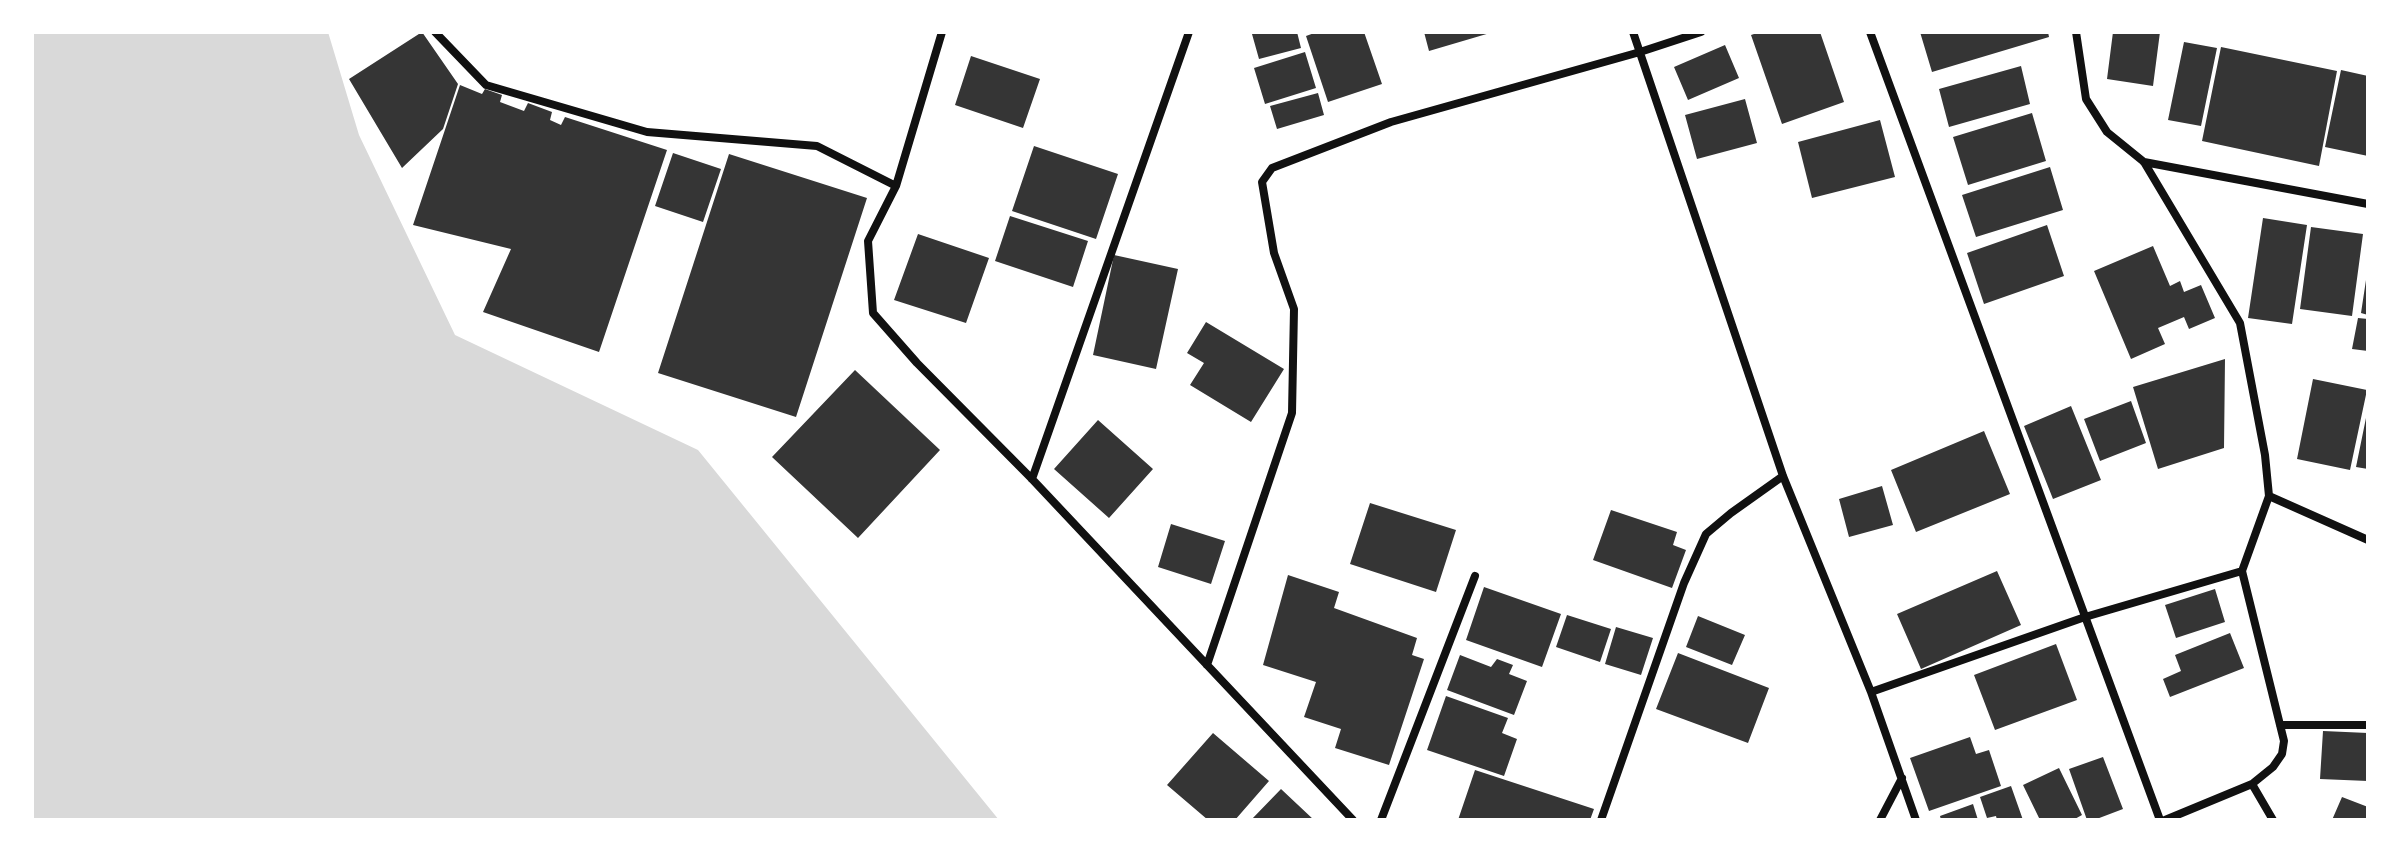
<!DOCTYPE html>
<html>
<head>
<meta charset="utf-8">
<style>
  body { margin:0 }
  #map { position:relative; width:2400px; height:852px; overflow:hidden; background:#fff; font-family:Inter,sans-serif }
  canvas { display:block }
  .frame { position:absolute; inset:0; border:34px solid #fff; pointer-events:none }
</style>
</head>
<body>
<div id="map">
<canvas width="2400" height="852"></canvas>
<div class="frame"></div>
</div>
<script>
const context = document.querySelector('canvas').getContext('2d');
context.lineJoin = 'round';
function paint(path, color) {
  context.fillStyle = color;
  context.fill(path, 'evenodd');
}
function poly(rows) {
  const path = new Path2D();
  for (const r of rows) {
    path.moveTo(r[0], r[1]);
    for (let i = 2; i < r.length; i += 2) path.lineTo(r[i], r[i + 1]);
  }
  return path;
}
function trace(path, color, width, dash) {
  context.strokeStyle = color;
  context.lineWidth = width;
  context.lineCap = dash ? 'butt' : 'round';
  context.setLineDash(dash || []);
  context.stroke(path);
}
const water = poly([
  [32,32,328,32,359,135,455,335,698,450,999,820,32,820]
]);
const building = poly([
  [422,32,458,84,443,129,402,168,349,79],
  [1260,32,1297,32,1301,48,1259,59,1252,34],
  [1317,32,1364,32,1382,84,1328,102,1306,36],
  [1424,32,1490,32,1490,33,1429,51],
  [1760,32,1820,32,1844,102,1782,124,1751,35],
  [1920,32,2048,32,2049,37,1932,72],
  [2113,32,2160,32,2153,86,2107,79],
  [2184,42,2217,48,2201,126,2168,120],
  [1725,45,1739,78,1688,100,1674,67],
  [2221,47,2337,71,2319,166,2202,141],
  [1305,52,1316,88,1265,104,1254,68],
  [971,56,1040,79,1023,128,955,105],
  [2021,66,2030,104,1949,127,1939,89],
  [2341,70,2368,76,2368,156,2325,147],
  [460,85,482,94,485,89,502,95,500,102,524,111,528,103,552,112,550,120,561,125,565,117,667,150,599,352,483,312,511,249,413,225],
  [1318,93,1324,115,1277,129,1270,106],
  [1745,99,1757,143,1697,159,1685,115],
  [2032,113,2046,161,1968,185,1953,137],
  [1880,120,1895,177,1812,198,1798,142],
  [1034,146,1118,174,1096,239,1012,211],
  [673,153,721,169,703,222,655,206],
  [729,154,867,198,796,417,658,373],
  [2050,167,2063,210,1976,237,1962,195],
  [1010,216,1088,241,1073,287,995,261],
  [2263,218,2307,225,2292,324,2248,318],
  [2047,225,2064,276,1984,304,1967,253],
  [2311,227,2363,234,2352,316,2300,309],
  [918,234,989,258,966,323,894,300],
  [2153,246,2170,286,2180,281,2184,292,2201,285,2215,318,2189,329,2184,317,2158,328,2165,344,2131,359,2094,271],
  [1114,255,1178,269,1156,369,1093,355],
  [2366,280,2368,281,2368,315,2361,313],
  [2358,318,2368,319,2368,351,2352,349],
  [1206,322,1284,369,1251,422,1190,385,1204,363,1187,353],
  [2225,359,2224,448,2158,469,2133,387],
  [855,370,940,450,858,538,772,457],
  [2313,379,2367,390,2350,470,2297,459],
  [2131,401,2146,443,2100,461,2084,419],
  [2071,406,2101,480,2053,499,2024,426],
  [2367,413,2368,414,2368,469,2356,467],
  [1098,420,1153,469,1109,518,1054,469],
  [1984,431,2010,494,1916,532,1891,470],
  [1882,486,1893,525,1849,537,1839,499],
  [1370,503,1456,530,1436,592,1350,564],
  [1611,510,1677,532,1673,545,1686,550,1672,588,1593,560],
  [1171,524,1225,541,1211,584,1158,567],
  [1997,571,2021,625,1921,669,1897,614],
  [1288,575,1339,592,1334,608,1417,638,1412,655,1424,659,1389,765,1335,748,1341,729,1304,717,1316,682,1263,665],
  [1484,587,1561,614,1542,667,1466,640],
  [2215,589,2225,622,2176,638,2165,605],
  [1567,615,1611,629,1600,662,1556,647],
  [1698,616,1745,635,1732,665,1686,647],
  [1616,627,1653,638,1641,675,1605,664],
  [2230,633,2244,668,2170,697,2163,679,2181,671,2175,655],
  [2056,644,2077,700,1995,730,1974,675],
  [1678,653,1769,688,1748,743,1656,709],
  [1460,655,1491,667,1497,659,1513,665,1509,674,1527,681,1514,715,1447,690],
  [1446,696,1508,718,1502,733,1517,739,1504,776,1427,750],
  [2323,731,2368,733,2368,781,2320,779],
  [1213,733,1269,781,1235,820,1208,820,1167,785],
  [1970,737,1976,754,1989,750,2001,786,1929,811,1910,758],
  [2103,757,2123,809,2094,820,2087,820,2069,769],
  [2059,768,2082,815,2073,820,2040,820,2023,785],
  [1475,770,1594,809,1590,820,1458,820],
  [2011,786,2023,820,1997,820,1996,816,1987,818,1980,797],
  [1281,789,1314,820,1251,820],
  [2342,797,2368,807,2368,820,2332,820],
  [1973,804,1978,820,1941,820,1940,816]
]);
const minor = poly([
  [435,32,486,85,647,132,817,146,896,186],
  [942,32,896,186,868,241,873,313,917,363,1032,479,1353,820],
  [1633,32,1783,476,1871,692,1916,820],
  [1870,32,2160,820],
  [2076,32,2086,99,2107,132,2144,162,2240,323,2265,455,2269,496,2242,571,2284,741,2282,754,2273,767,2252,784,2165,820],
  [2144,162,2368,204],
  [1032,479,1189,32],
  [2269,496,2368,540],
  [1207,665,1292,413,1294,309,1274,253,1262,182,1272,168,1391,122,1640,52,1701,32],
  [1871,692,2085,617,2242,571],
  [2280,725,2368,725],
  [2252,784,2273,820],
  [1381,820,1475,576],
  [1601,820,1684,583,1706,534,1731,513,1783,476],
  [1880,820,1902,778]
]);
paint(water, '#d9d9d9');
paint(building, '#353535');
trace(minor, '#111', 8);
</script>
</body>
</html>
